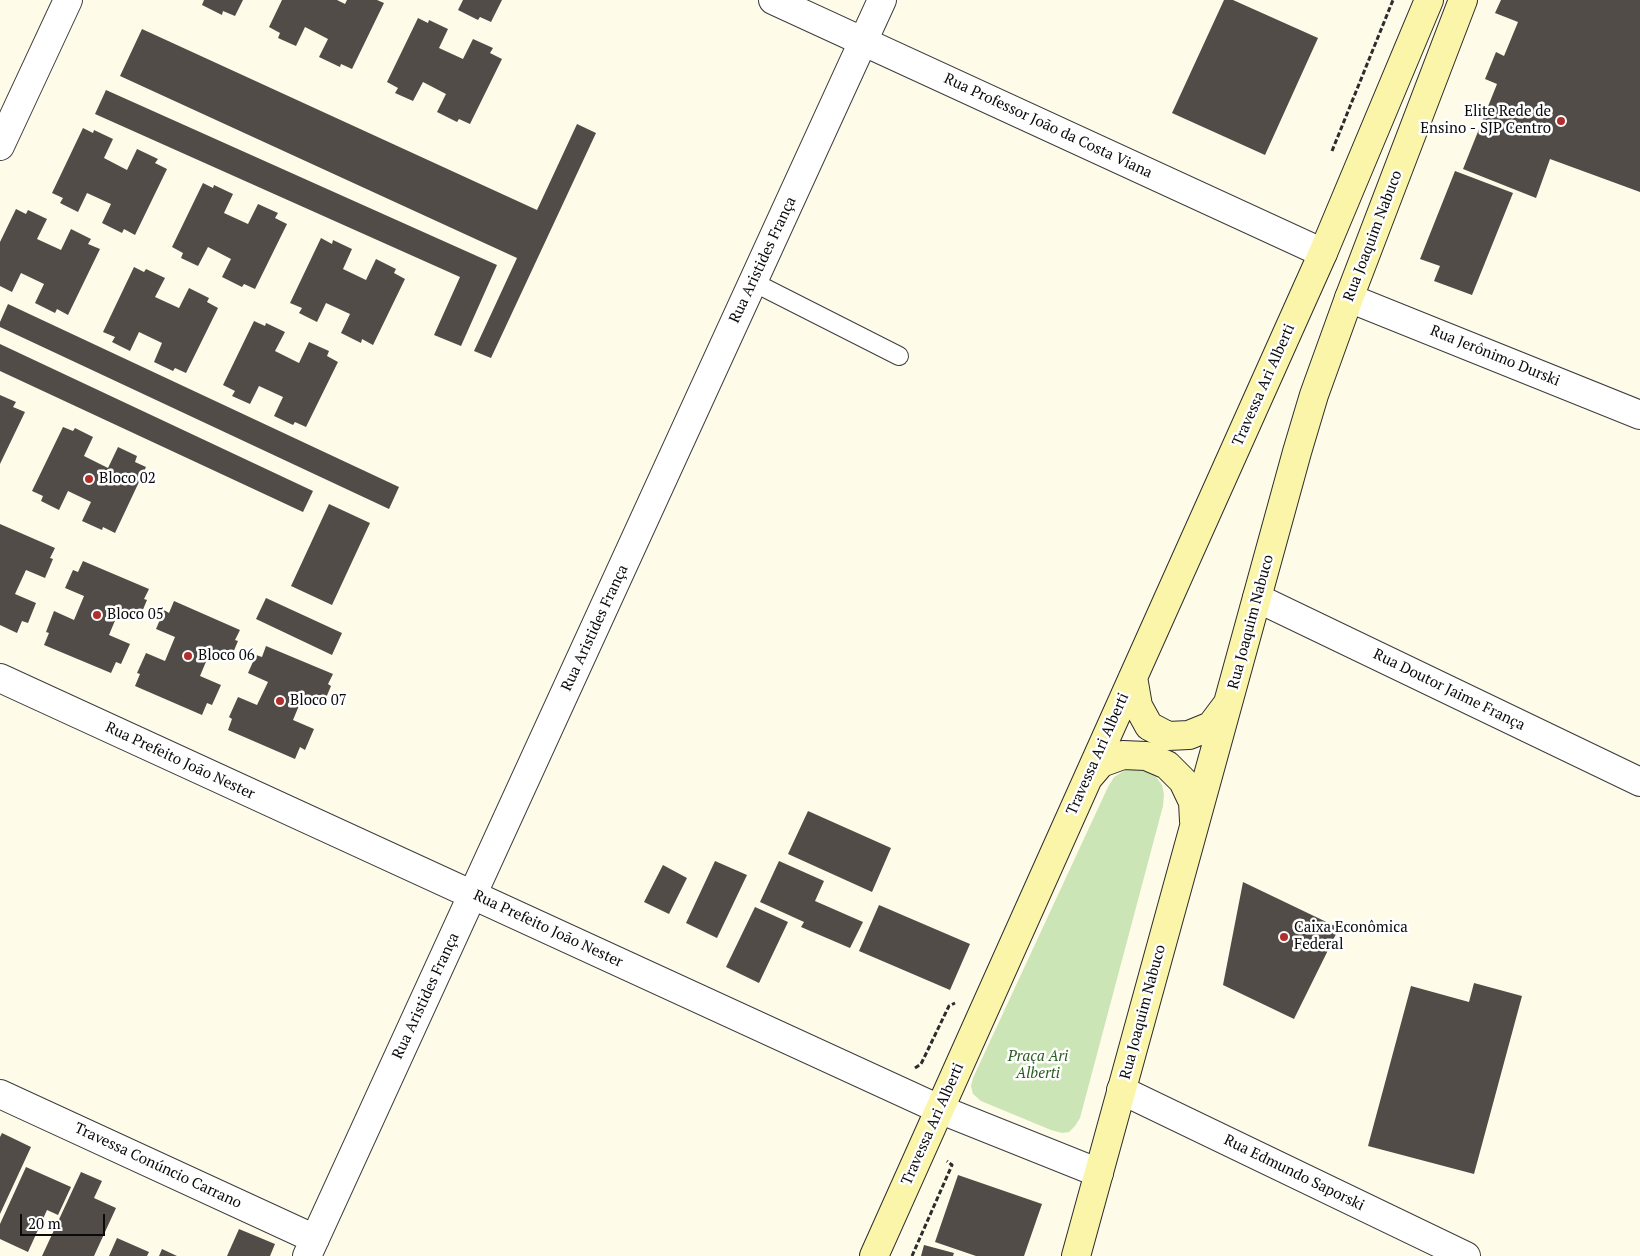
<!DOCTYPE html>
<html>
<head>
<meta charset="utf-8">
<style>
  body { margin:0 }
  #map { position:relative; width:1640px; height:1256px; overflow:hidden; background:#fefbe9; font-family:"PT Serif",serif }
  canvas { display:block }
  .scale { position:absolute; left:20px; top:1214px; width:85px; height:22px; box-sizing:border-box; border:2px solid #0a0a0a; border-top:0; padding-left:6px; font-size:15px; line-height:18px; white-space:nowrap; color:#0a0a0a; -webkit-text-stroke:4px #fff; paint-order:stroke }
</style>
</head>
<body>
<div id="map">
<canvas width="1640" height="1256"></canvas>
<div class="scale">20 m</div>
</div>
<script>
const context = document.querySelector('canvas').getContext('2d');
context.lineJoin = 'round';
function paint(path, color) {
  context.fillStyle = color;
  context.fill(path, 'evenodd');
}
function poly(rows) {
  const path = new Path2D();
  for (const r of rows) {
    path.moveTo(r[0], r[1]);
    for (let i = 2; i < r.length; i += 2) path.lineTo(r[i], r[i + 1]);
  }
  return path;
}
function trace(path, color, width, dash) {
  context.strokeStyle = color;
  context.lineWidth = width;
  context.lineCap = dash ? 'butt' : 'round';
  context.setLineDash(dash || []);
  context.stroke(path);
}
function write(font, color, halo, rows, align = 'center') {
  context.font = font + ' "PT Serif",serif';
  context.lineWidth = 5;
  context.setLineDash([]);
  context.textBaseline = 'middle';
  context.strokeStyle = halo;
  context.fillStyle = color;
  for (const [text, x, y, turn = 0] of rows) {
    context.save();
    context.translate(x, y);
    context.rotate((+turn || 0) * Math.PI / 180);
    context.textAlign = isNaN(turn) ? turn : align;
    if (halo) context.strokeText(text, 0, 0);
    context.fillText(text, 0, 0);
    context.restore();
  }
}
const green = poly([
  [1127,769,1143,769,1154,774,1162,785,1164,794,1163,806,1080,1118,1075,1126,1069,1132,1062,1133,1051,1130,981,1101,973,1094,971,1086,973,1078,1108,787,1114,777]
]);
const building = poly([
  [204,0,243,0,235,16,223,11,222,15,202,5],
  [282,0,337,0,345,4,347,0,377,0,384,3,352,69,341,64,340,67,319,57,328,39,305,27,296,46,278,38,280,33,269,27],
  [463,0,502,0,491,22,480,17,478,20,458,10],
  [1224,0,1233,0,1318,38,1265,155,1172,113],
  [1501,0,1640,0,1640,192,1550,159,1536,198,1463,169,1497,84,1485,79,1496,52,1504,56,1518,22,1495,13],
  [418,18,428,23,429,20,448,29,439,48,463,59,473,39,493,48,490,53,502,59,470,124,459,119,457,122,437,112,446,94,423,82,413,101,395,93,398,88,387,82],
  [142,29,537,210,577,124,596,133,491,358,474,351,517,258,120,76],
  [106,90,497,265,461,346,434,335,460,277,95,114],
  [83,128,93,133,94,130,113,139,104,158,127,170,137,149,158,159,155,163,167,169,135,235,124,229,122,233,102,223,111,204,87,193,78,212,60,203,63,198,52,193],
  [1455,171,1513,193,1472,295,1434,281,1440,266,1420,259],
  [203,183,213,188,214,185,233,194,224,213,248,224,258,204,278,213,275,218,287,224,255,289,244,284,242,287,222,277,231,259,208,247,198,266,181,258,183,253,172,247],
  [16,209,26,214,28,210,47,219,37,239,61,250,71,229,91,239,88,244,100,249,68,315,57,309,55,313,35,303,44,284,21,273,12,292,0,286,0,242],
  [321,238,332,244,333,240,352,249,343,269,366,280,376,259,396,269,394,273,405,279,373,345,362,339,361,343,341,333,350,314,326,303,317,322,299,313,302,308,290,303],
  [134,267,144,272,146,269,165,278,155,297,179,308,189,288,209,298,207,302,218,308,186,373,175,368,173,371,154,362,162,343,139,332,130,351,112,342,115,337,103,332],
  [8,304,399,487,389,509,0,327,0,322],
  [254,321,265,326,266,323,285,332,275,351,299,363,309,342,329,351,327,356,338,362,306,427,295,422,293,425,274,416,283,397,259,386,250,404,232,396,235,391,223,385],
  [0,344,313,491,303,512,0,371],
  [0,395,16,402,13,407,25,412,0,464],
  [63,427,73,431,75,428,93,437,84,456,108,468,118,447,137,456,135,462,146,467,115,533,103,527,102,530,82,521,91,502,68,491,59,510,41,501,43,496,32,491],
  [329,504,370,523,332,605,291,586],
  [0,524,55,548,50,558,53,559,45,578,26,570,15,594,36,603,28,623,22,621,17,633,0,625],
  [83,561,149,589,144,599,147,600,139,619,119,611,109,635,130,644,121,664,116,662,111,673,44,645,49,633,46,632,54,611,74,620,84,596,65,588,73,570,78,572],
  [266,598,342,633,332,655,256,619],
  [174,601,240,630,235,640,238,641,230,660,210,652,200,676,221,685,212,705,207,703,202,715,135,686,140,674,137,673,146,653,165,661,175,637,156,629,164,610,169,613],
  [266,646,333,674,328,684,331,686,323,705,303,696,293,720,314,729,305,750,300,747,295,759,228,730,232,719,229,717,238,697,257,705,268,682,248,673,256,655,262,657],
  [808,811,891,848,872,892,788,854],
  [715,861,747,875,717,938,686,923],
  [779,861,824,881,815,901,863,922,850,948,801,927,804,922,760,902],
  [663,865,687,878,669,914,644,902],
  [1243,882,1339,928,1294,1019,1223,985],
  [879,905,970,944,950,990,859,951],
  [755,907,788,922,759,983,726,967],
  [1474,983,1522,996,1474,1174,1368,1146,1411,986,1469,1002],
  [2,1133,31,1147,0,1214,0,1137],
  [26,1167,71,1187,58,1215,47,1210,28,1252,0,1239,0,1224],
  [81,1172,102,1181,94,1198,116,1208,94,1256,42,1256],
  [958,1175,1042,1204,1024,1256,976,1256,935,1242],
  [239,1229,275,1244,270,1256,227,1256],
  [117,1238,149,1252,147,1256,109,1256],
  [924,1245,954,1253,953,1256,921,1256],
  [162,1249,177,1256,159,1256]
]);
const path = poly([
  [1332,151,1393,0],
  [915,1068,921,1064,949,1006,955,1003],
  [912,1256,952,1165,947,1161]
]);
const service = poly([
  [753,282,899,356]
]);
const minor = poly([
  [0,146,68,0],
  [1349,298,1640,415],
  [1257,598,1640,782],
  [0,678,939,1109,1099,1173],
  [1121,1090,1466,1256],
  [0,1094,315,1239],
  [307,1256,882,0]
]);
const tertiary = poly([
  [773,0,1323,253]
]);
const secondary = poly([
  [1133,677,1138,706,1149,726,1168,736,1189,735,1211,726,1226,706],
  [1089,777,1101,763,1123,755,1146,756,1167,765,1183,781,1193,802,1194,821],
  [874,1256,1323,253,1429,0],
  [1076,1256,1297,452,1314,395,1349,298,1463,0]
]);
const markers = [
  [1561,121,5,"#b02e2d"],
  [89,479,5,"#b02e2d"],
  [97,615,5,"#b02e2d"],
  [188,656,5,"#b02e2d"],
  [280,701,5,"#b02e2d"],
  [1284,937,5,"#b02e2d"]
];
const poiNames = [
  ["Elite Rede de",1551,112,"right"],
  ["Ensino - SJP Centro",1551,129,"right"],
  ["Bloco 02",99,479],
  ["Bloco 05",107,615],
  ["Bloco 06",198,656],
  ["Bloco 07",290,701],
  ["Caixa Econômica",1294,928],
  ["Federal",1294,945]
];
const streetNames = [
  ["Rua Professor João da Costa Viana",1048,126,25],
  ["Rua Joaquim Nabuco",1373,236,-69],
  ["Rua Aristides França",763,260,-65],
  ["Rua Jerônimo Durski",1495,356,22],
  ["Travessa Ari Alberti",1264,385,-66],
  ["Rua Joaquim Nabuco",1251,622,-75],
  ["Rua Aristides França",595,628,-65],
  ["Rua Doutor Jaime França",1449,690,26],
  ["Travessa Ari Alberti",1098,754,-66],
  ["Rua Prefeito João Nester",180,761,25],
  ["Rua Prefeito João Nester",548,929,25],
  ["Rua Aristides França",426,996,-65],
  ["Rua Joaquim Nabuco",1143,1012,-75],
  ["Travessa Ari Alberti",933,1124,-66],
  ["Travessa Conúncio Carrano",158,1166,25],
  ["Rua Edmundo Saporski",1294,1173,26]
];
const parkNames = [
  ["Praça Ari",1038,1057],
  ["Alberti",1038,1074]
];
paint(green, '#cce5b6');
paint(building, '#524c48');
trace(service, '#3d3d3d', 20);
trace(minor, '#3d3d3d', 30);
trace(tertiary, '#3d3d3d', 30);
trace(secondary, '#2c2c2c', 30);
trace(path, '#2c2c2c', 3, [5, 2.5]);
trace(service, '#fff', 18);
trace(minor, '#fff', 28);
trace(tertiary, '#fff', 28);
trace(secondary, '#faf5a8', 28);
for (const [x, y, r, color] of markers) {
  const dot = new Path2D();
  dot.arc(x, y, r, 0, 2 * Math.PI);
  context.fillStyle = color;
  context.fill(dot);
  trace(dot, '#fff', 2);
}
write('15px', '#0a0a0a', '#fff', poiNames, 'left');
write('15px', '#0a0a0a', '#fff', streetNames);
write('italic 15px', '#295d20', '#fff', parkNames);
</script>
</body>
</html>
